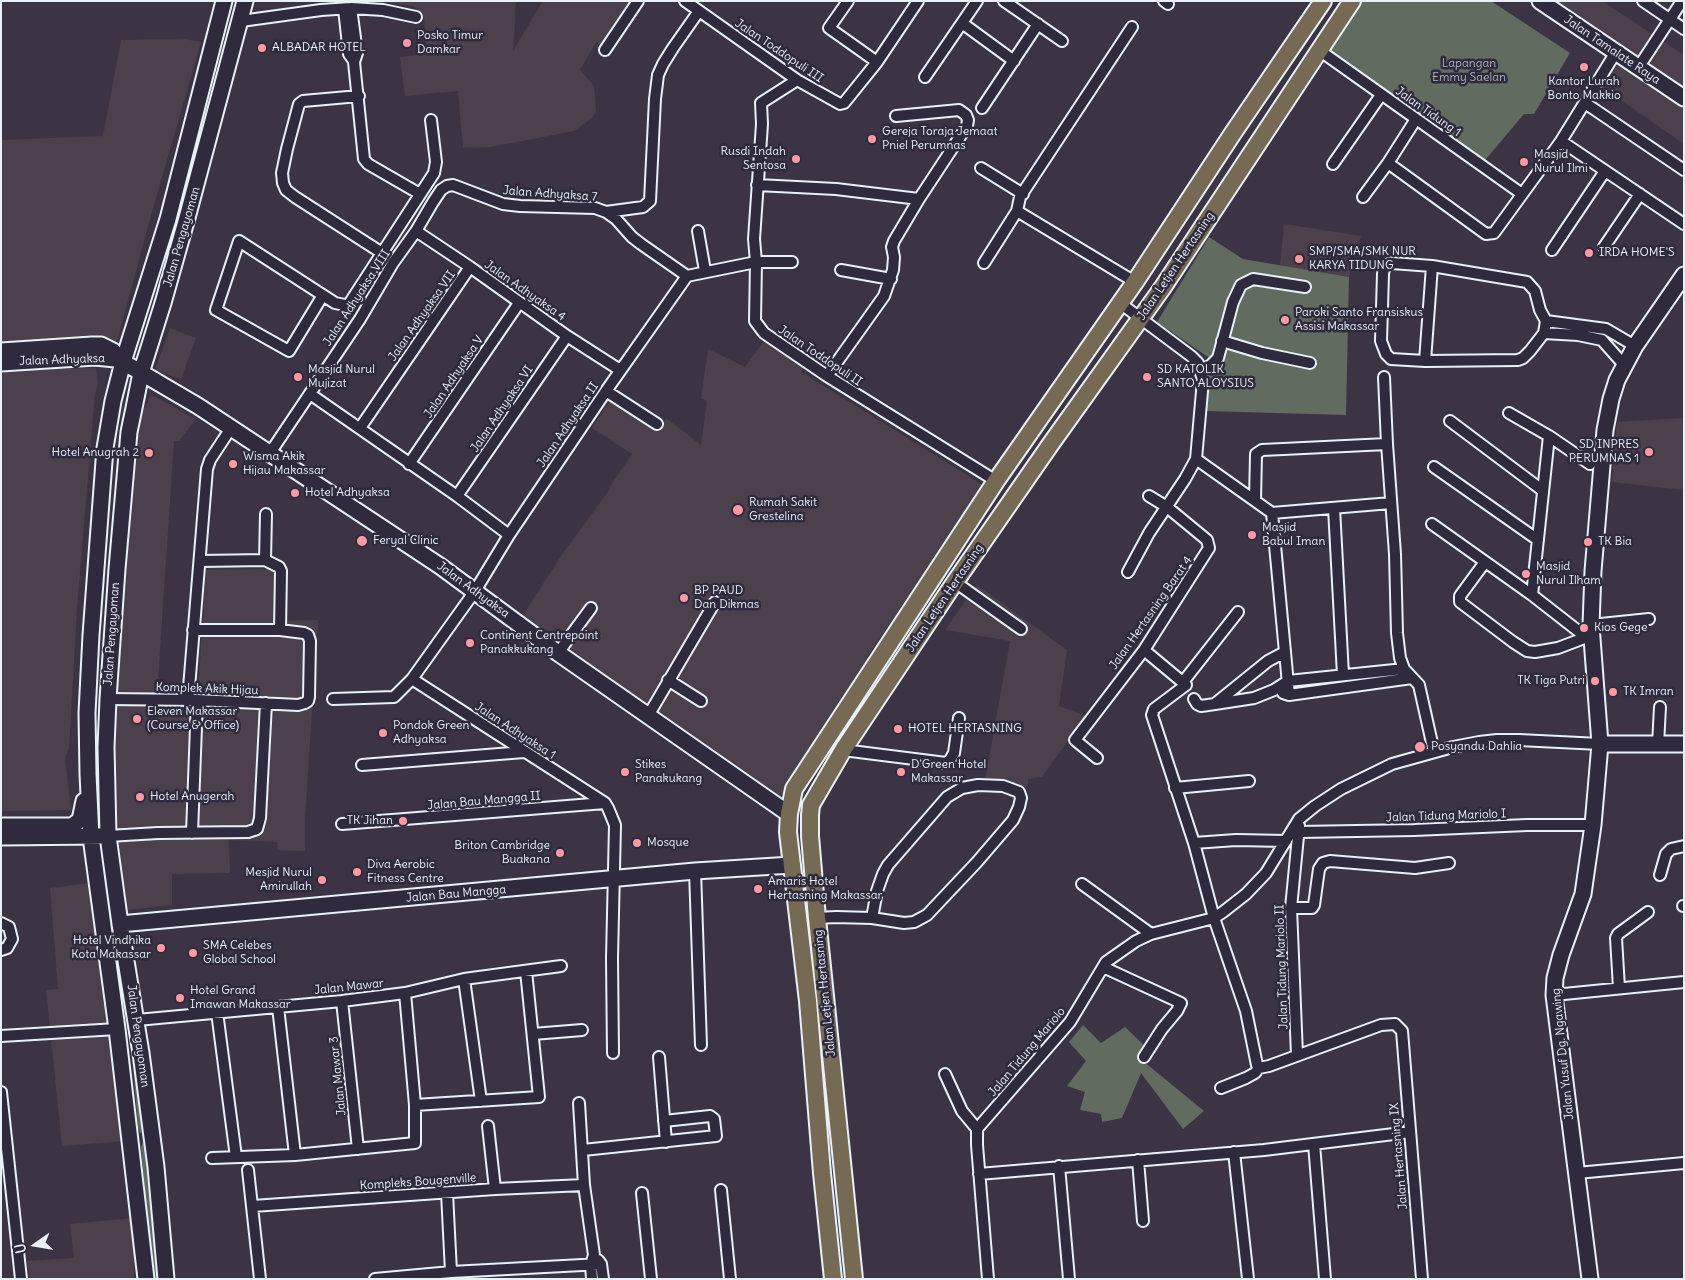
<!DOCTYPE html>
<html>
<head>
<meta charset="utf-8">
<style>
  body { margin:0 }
  #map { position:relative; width:1685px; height:1280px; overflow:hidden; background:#3c3444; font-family:Delius,sans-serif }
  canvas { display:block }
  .frame { position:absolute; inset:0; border:2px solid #e8f1f8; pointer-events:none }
  .north { position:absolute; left:10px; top:1220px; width:50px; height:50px; -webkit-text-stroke:4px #2f2a3d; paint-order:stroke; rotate:257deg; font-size:14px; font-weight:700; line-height:20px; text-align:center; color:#e8f1f8 }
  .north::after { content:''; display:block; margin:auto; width:18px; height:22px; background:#e8f1f8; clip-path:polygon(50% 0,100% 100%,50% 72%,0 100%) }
</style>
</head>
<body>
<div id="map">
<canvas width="1685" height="1280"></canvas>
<div class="frame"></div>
<div class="north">U</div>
</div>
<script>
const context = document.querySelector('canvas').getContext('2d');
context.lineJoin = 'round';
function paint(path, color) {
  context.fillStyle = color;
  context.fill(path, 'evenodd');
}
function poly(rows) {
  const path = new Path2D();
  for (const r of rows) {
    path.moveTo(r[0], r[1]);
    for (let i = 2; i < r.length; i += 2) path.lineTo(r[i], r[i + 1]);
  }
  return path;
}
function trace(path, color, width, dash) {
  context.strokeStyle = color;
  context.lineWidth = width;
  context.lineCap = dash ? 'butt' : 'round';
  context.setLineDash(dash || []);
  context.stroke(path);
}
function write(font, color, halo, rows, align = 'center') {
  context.font = font + ' Delius,sans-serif';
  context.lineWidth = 5;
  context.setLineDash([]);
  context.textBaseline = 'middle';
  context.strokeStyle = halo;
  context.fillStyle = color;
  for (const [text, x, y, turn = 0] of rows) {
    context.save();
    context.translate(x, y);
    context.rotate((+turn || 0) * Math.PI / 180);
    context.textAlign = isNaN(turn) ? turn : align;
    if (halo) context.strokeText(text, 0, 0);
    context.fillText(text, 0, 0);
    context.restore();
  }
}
const built = poly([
  [390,1,516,1,513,51,543,1,639,1,605,49,596,42,580,70,594,86,596,111,592,118,574,131,491,147,463,148,458,91,405,96,400,57,427,54,424,15,413,6,392,3],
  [1545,1,1602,1,1684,55,1684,144,1602,87,1623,56],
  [184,39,201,42,148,226,116,345,1,344,1,140,103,136,121,40],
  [1284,224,1361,236,1349,277,1280,266],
  [170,328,196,338,181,379,155,370],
  [766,338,804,365,801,372,983,485,867,657,872,660,780,797,521,618,563,553,610,489,609,488,632,454,592,428,611,400,658,430,666,418,701,445,707,401,701,398,708,349,745,367],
  [96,368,98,384,95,394,77,608,69,748,65,758,71,810,1,811,1,372,19,370],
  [151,395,196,419,179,441,174,441,157,695,114,692,134,430],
  [1684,418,1684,490,1612,482,1617,422],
  [276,569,277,621,318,620,305,818,305,851,277,850,278,842,229,840,230,873,172,874,172,905,127,910,115,817,114,705,186,707,198,692,206,570],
  [977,585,1067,650,1059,706,1086,716,1042,777,1028,779,1028,786,984,786,1010,641,945,630],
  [91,883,126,1141,62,1146,46,990,58,989,50,888],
  [133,1218,134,1279,30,1279,27,1261,74,1258,70,1224]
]);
const green = poly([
  [1353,1,1491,1,1570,53,1534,114,1524,114,1481,165,1319,50],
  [1209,237,1243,259,1349,277,1346,415,1206,411,1208,357,1157,322],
  [106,849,145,1132,140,1133,138,1127,132,1054,103,853],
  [1083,1025,1101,1043,1125,1027,1147,1048,1143,1061,1204,1111,1183,1129,1141,1073,1122,1118,1102,1122,1101,1114,1080,1110,1085,1092,1067,1086,1086,1061,1069,1042],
  [146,1141,160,1279,153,1279,141,1147,143,1142]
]);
const street = poly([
  [685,1,797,80,840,104,844,103,877,62,918,1],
  [848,1,829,28,877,62],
  [1004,1,1062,41],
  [1164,1,1168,4],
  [1643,1,1684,29],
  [351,8,357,53,354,62,364,159,368,164,420,194],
  [344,9,349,54,354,61],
  [241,21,321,10,351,8,383,10,416,17],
  [962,23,1014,61],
  [1132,27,1020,197,1017,211,1135,282],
  [605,50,638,1],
  [1319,50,1522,194],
  [1638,68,1682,1],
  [925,77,977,1],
  [797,80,761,103,762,124,754,239,756,262,755,321,764,333,827,376,996,481],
  [359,96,303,101,299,104,287,149,282,173,283,183,286,190,295,197,382,253],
  [1585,103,1684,170],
  [982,108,1038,24],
  [1416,119,1388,163,1486,234,1494,233,1561,141,1616,52],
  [1561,141,1684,224],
  [1333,164,1381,95],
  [981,168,1023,194],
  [757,185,836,189,919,199],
  [1363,197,1388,163],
  [606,212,643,207,650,201,655,99,658,75,663,64,673,48,699,11],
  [416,231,470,267,567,336,620,370],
  [698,231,705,271],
  [1604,247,1640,194],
  [1552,250,1605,171],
  [984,263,1017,211],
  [1392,263,1432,266,1527,282,1535,291,1540,310,1546,321,1544,333,1530,351,1523,358,1518,360,1425,361,1391,359,1386,354,1381,341,1383,274,1384,269,1387,265,1392,263],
  [841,270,891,279],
  [687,276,756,262,792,262],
  [323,295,289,351,216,310,239,241,335,303,345,305,349,304,434,173,436,162,431,120],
  [1120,303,1191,356,1198,363,1203,380,1196,459,1185,479,1149,533,1128,572],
  [1546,321,1606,329,1635,346],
  [1544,333,1578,335,1602,340,1625,366],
  [1222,341,1262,353,1310,363],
  [1425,361,1432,266],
  [1201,371,1211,365,1218,358,1233,302,1241,285,1253,279,1305,287],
  [827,376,884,296,893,270,894,257,892,247,894,241,919,199,967,126,968,120,966,115,959,110,896,116],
  [1384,377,1387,444,1395,554,1397,633,1400,658,1404,669,1419,685,1434,752],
  [606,391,657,424],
  [310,394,457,496,509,535],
  [1509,413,1549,436,1590,464],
  [1450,421,1542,490],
  [360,428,470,267],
  [270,453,360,319,393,263,416,231,433,202,441,190,447,186,453,185,503,204,520,206,595,208,606,212,616,219,632,237,641,244,687,276],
  [1196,459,1272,513,1391,503],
  [409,464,519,303],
  [1434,467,1538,540],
  [457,496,567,336],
  [1255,500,1256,454,1262,450,1387,444],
  [1334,508,1343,675],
  [1272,513,1289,695],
  [1432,524,1532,595,1591,641],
  [265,560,266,514],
  [200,561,265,560,279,567,281,571,280,630],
  [1485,562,1460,596,1460,602,1513,642,1527,651,1535,652,1558,648,1587,637],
  [955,582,1021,629],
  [1532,595,1549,436],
  [1591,625,1649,619],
  [1144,650,1186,685,1154,709,1152,715,1194,843,1214,918,1246,1011,1257,1065,1259,1068,1269,1066,1381,1025,1395,1024,1402,1031,1422,1279],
  [558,653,591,608],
  [412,679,605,803,608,808,615,825,612,958,613,1053],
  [668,680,701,701],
  [1183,682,1238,612],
  [1283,693,1289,695,1412,678],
  [108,699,197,700,298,705,305,703,308,701,309,697,310,641,308,635,304,633,280,630,193,630],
  [333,699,394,697,412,679,475,591,509,535,606,391,687,276],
  [1194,699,1197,704,1201,706,1215,704,1254,698,1274,690,1288,681,1404,669],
  [188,700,207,469,210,460,231,428],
  [1216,703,1268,661,1285,652],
  [648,716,715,602],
  [1658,745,1660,707],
  [843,750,946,763,950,760,954,753,959,718],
  [1097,758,1075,740,1144,650,1209,548,1207,540,1167,507,1149,496],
  [362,765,524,752],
  [1175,788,1249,781],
  [342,824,605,803],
  [1299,832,1414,830,1527,825,1593,825],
  [192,833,197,700],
  [108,836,158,833,248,832,257,829,260,818,266,703],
  [1194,843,1236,840,1286,841],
  [695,871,701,1045],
  [1660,875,1666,854,1671,849,1684,846],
  [1082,884,1151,934],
  [1683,906,1684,906],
  [1291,908,1312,908,1314,905,1319,869,1323,863,1330,861,1415,868,1449,863],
  [817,918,836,917,872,918,904,923,914,922,927,915,977,862,1013,820,1019,807,1021,798,1019,792,1003,786,978,785,962,788,947,797,888,865,883,874,877,891,872,918],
  [1,923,9,927,12,939,7,948,1,950],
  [1103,967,1181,1003,1177,1011,1162,1029,1144,1057],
  [464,979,481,1101],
  [1619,988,1616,938,1618,934,1648,912],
  [1554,995,1684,982],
  [342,1001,358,1149],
  [278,1007,295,1155],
  [217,1012,236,1157],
  [137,1020,342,1001,405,993,464,979,561,966],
  [533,1034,582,1030],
  [1,1036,117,1029],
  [1297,1055,1291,908,1299,826],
  [659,1057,666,1142],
  [945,1074,962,1111,977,1129,977,1145,988,1279],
  [1221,1088,1246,1078,1255,1073,1259,1068],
  [1,1092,21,1279],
  [579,1103,584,1185,594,1255,591,1265,592,1279],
  [415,1105,539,1097,526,971],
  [488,1126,495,1189],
  [977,1129,1070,1022,1106,962,1136,941,1151,934,1214,918,1223,912,1246,894,1266,873,1299,819,1315,806,1341,789,1392,764,1453,747,1479,742,1497,740,1519,740,1600,744],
  [1314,1144,1325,1279],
  [583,1150,716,1136,714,1119,710,1116,664,1121],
  [1234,1152,1248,1279],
  [212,1158,295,1155,415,1143,415,1105,405,993],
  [1138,1160,1143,1221],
  [1059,1166,1069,1279],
  [248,1170,260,1279],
  [1577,1173,1684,1163],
  [979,1174,1264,1150,1410,1132],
  [721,1190,730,1279],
  [447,1193,451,1272],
  [642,1193,651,1279],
  [253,1206,495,1189,584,1185],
  [598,1260,601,1264,603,1279],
  [375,1279,451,1272,601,1264]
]);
const secondary = poly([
  [1540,1,1684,98],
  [1684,275,1635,346,1617,380,1611,399,1605,430,1593,571,1591,625,1600,744,1684,744],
  [1,351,92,345,101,345,113,351,120,359],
  [1,363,95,357,115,359,123,362,198,406,440,566,558,653,789,814],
  [1,826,72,826,80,820,84,801],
  [1,837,100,836],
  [120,924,695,871,792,865],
  [146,1279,117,1029,91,837,88,774,87,713,91,635,105,448,113,401,123,362,168,219,224,1],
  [166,1279,156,1167,141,1053,120,924,108,836,106,747,108,699,117,569,129,432,134,408,141,373,163,303,187,218,245,1],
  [1590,1279,1554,995,1555,978,1561,955,1583,894,1593,825,1600,744]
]);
const primary = poly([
  [833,1279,822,1173,808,1001,788,832,789,814,794,789,996,481,1135,282,1233,133,1323,1],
  [854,1279,817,918,810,836,810,815,811,805,843,750,955,582,1050,445,1163,287,1352,1]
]);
const markers = [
  [407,43,5,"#ff9aa2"],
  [262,48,5,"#ff9aa2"],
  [1584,67,5,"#ff9aa2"],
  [872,139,5,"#ff9aa2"],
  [796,159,5,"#ff9aa2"],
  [1524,162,5,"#ff9aa2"],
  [1589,253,5,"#ff9aa2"],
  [1299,259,5,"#ff9aa2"],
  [1285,320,5,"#ff9aa2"],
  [298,377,5,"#ff9aa2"],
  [1147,377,5,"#ff9aa2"],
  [1649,452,5,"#ff9aa2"],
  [149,453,5,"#ff9aa2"],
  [233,464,5,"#ff9aa2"],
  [295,493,5,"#ff9aa2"],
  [738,510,6,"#ff9aa2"],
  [1252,535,5,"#ff9aa2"],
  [362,541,6,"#ff9aa2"],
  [1588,542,5,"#ff9aa2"],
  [1526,574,5,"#ff9aa2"],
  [684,598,5,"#ff9aa2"],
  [1584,628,5,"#ff9aa2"],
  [470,643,5,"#ff9aa2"],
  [1595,681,5,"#ff9aa2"],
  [1613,692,5,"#ff9aa2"],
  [137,719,5,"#ff9aa2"],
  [898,729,5,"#ff9aa2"],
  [383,733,5,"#ff9aa2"],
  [1420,747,6,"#ff9aa2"],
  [625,772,5,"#ff9aa2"],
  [901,772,5,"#ff9aa2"],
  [140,797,5,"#ff9aa2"],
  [403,821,5,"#ff9aa2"],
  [637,843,5,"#ff9aa2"],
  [560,853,5,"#ff9aa2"],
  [357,872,5,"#ff9aa2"],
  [322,880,5,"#ff9aa2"],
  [758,889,5,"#ff9aa2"],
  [161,948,5,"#ff9aa2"],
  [193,953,5,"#ff9aa2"],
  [180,998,5,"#ff9aa2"]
];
const poiNames = [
  ["Posko Timur",417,36],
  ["Damkar",417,50],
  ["ALBADAR HOTEL",272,48],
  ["Kantor Lurah",1584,82,"center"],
  ["Bonto Makkio",1584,96,"center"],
  ["Gereja Toraja Jemaat",882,132],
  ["Pniel Perumnas",882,146],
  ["Rusdi Indah",786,152,"right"],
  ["Sentosa",786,166,"right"],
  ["Masjid",1534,155],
  ["Nurul Ilmi",1534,169],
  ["SMP/SMA/SMK NUR",1309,252],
  ["KARYA TIDUNG",1309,266],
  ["IRDA HOME'S",1599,253],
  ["Paroki Santo Fransiskus",1295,313],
  ["Assisi Makassar",1295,327],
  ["Masjid Nurul",308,370],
  ["Mujizat",308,384],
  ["SD KATOLIK",1157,370],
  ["SANTO ALOYSIUS",1157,384],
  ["SD INPRES",1639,445,"right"],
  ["PERUMNAS 1",1639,459,"right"],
  ["Hotel Anugrah 2",139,453,"right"],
  ["Wisma Akik",243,457],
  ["Hijau Makassar",243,471],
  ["Hotel Adhyaksa",305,493],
  ["Rumah Sakit",749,503],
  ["Grestelina",749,517],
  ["Masjid",1262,528],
  ["Babul Iman",1262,542],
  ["Feryal Clinic",373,541],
  ["TK Bia",1598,542],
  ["Masjid",1536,567],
  ["Nurul Ilham",1536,581],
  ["BP PAUD",694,591],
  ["Dan Dikmas",694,605],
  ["Kios Gege",1594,628],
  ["Continent Centrepoint",480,636],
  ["Panakkukang",480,650],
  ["TK Tiga Putri",1585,681,"right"],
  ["TK Imran",1623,692],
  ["Eleven Makassar",147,712],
  ["(Course & Office)",147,726],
  ["Pondok Green",393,726],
  ["Adhyaksa",393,740],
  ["HOTEL HERTASNING",908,729],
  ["Posyandu Dahlia",1431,747],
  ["Stikes",635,765],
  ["Panakukang",635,779],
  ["D'Green Hotel",911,765],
  ["Makassar",911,779],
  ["Hotel Anugerah",150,797],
  ["TK Jihan",393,821,"right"],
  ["Mosque",647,843],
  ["Briton Cambridge",550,846,"right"],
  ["Buakana",550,860,"right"],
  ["Diva Aerobic",367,865],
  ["Fitness Centre",367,879],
  ["Mesjid Nurul",312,873,"right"],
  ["Amirullah",312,887,"right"],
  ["Amaris Hotel",768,882],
  ["Hertasning Makassar",768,896],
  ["Hotel Vindhika",151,941,"right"],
  ["Kota Makassar",151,955,"right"],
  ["SMA Celebes",203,946],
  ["Global School",203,960],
  ["Hotel Grand",190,991],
  ["Imawan Makassar",190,1005]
];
const streetNames = [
  ["Jalan Tamalate Raya",1612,50,34],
  ["Jalan Toddopuli III",779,51,34],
  ["Jalan Tidung 1",1428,112,35],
  ["Jalan Adhyaksa 7",550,194,4],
  ["Jalan Pengayoman",182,237,-74],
  ["Jalan Letjen Hertasning",1176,266,-56],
  ["Jalan Adhyaksa 4",525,291,35],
  ["Jalan Adhyaksa VIII",357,298,-57],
  ["Jalan Adhyaksa VII",422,316,-55],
  ["Jalan Toddopuli II",820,356,34],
  ["Jalan Adhyaksa",62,360,-2],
  ["Jalan Adhyaksa V",454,377,-56],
  ["Jalan Adhyaksa VI",502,409,-56],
  ["Jalan Adhyaksa II",568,425,-56],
  ["Jalan Adhyaksa",473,590,36],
  ["Jalan Letjen Hertasning",945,598,-56],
  ["Jalan Hertasning Barat 4",1151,613,-55],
  ["Jalan Pengayoman",112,634,-86],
  ["Komplek Akik Hijau",207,689,2],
  ["Jalan Adhyaksa 1",515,731,33],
  ["Jalan Bau Mangga II",484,801,-5],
  ["Jalan Tidung Mariolo I",1446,816,-2],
  ["Jalan Bau Mangga",456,894,-5],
  ["Jalan Tidung Mariolo II",1282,967,-92],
  ["Jalan Mawar",349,987,-6],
  ["Jalan Letjen Hertasning",825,993,-96],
  ["Jalan Pengayoman",138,1036,82],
  ["Jalan Tidung Mariolo",1027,1052,-50],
  ["Jalan Yusuf Dg. Ngawing",1563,1054,-96],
  ["Jalan Mawar 3",338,1076,-96],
  ["Jalan Hertasning IX",1399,1156,-95],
  ["Kompleks Bougenville",418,1182,-4]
];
const parkNames = [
  ["Lapangan",1469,64],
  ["Emmy Saelan",1469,78]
];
paint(built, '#4c404c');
paint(green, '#616b5f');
trace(street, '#e8f1f8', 14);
trace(secondary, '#e8f1f8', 19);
trace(primary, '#e8f1f8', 20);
trace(street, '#2f2a3d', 10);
trace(secondary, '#2f2a3d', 15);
trace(primary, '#766a55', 16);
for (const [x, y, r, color] of markers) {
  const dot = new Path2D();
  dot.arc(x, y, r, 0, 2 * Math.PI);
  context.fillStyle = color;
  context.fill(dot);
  trace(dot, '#2f2a3d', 2);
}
write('12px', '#e8f1f8', '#2f2a3d', poiNames, 'left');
write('12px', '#e8f1f8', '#2f2a3d', streetNames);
write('12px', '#abb5b3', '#2f2a3d', parkNames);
</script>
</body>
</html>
